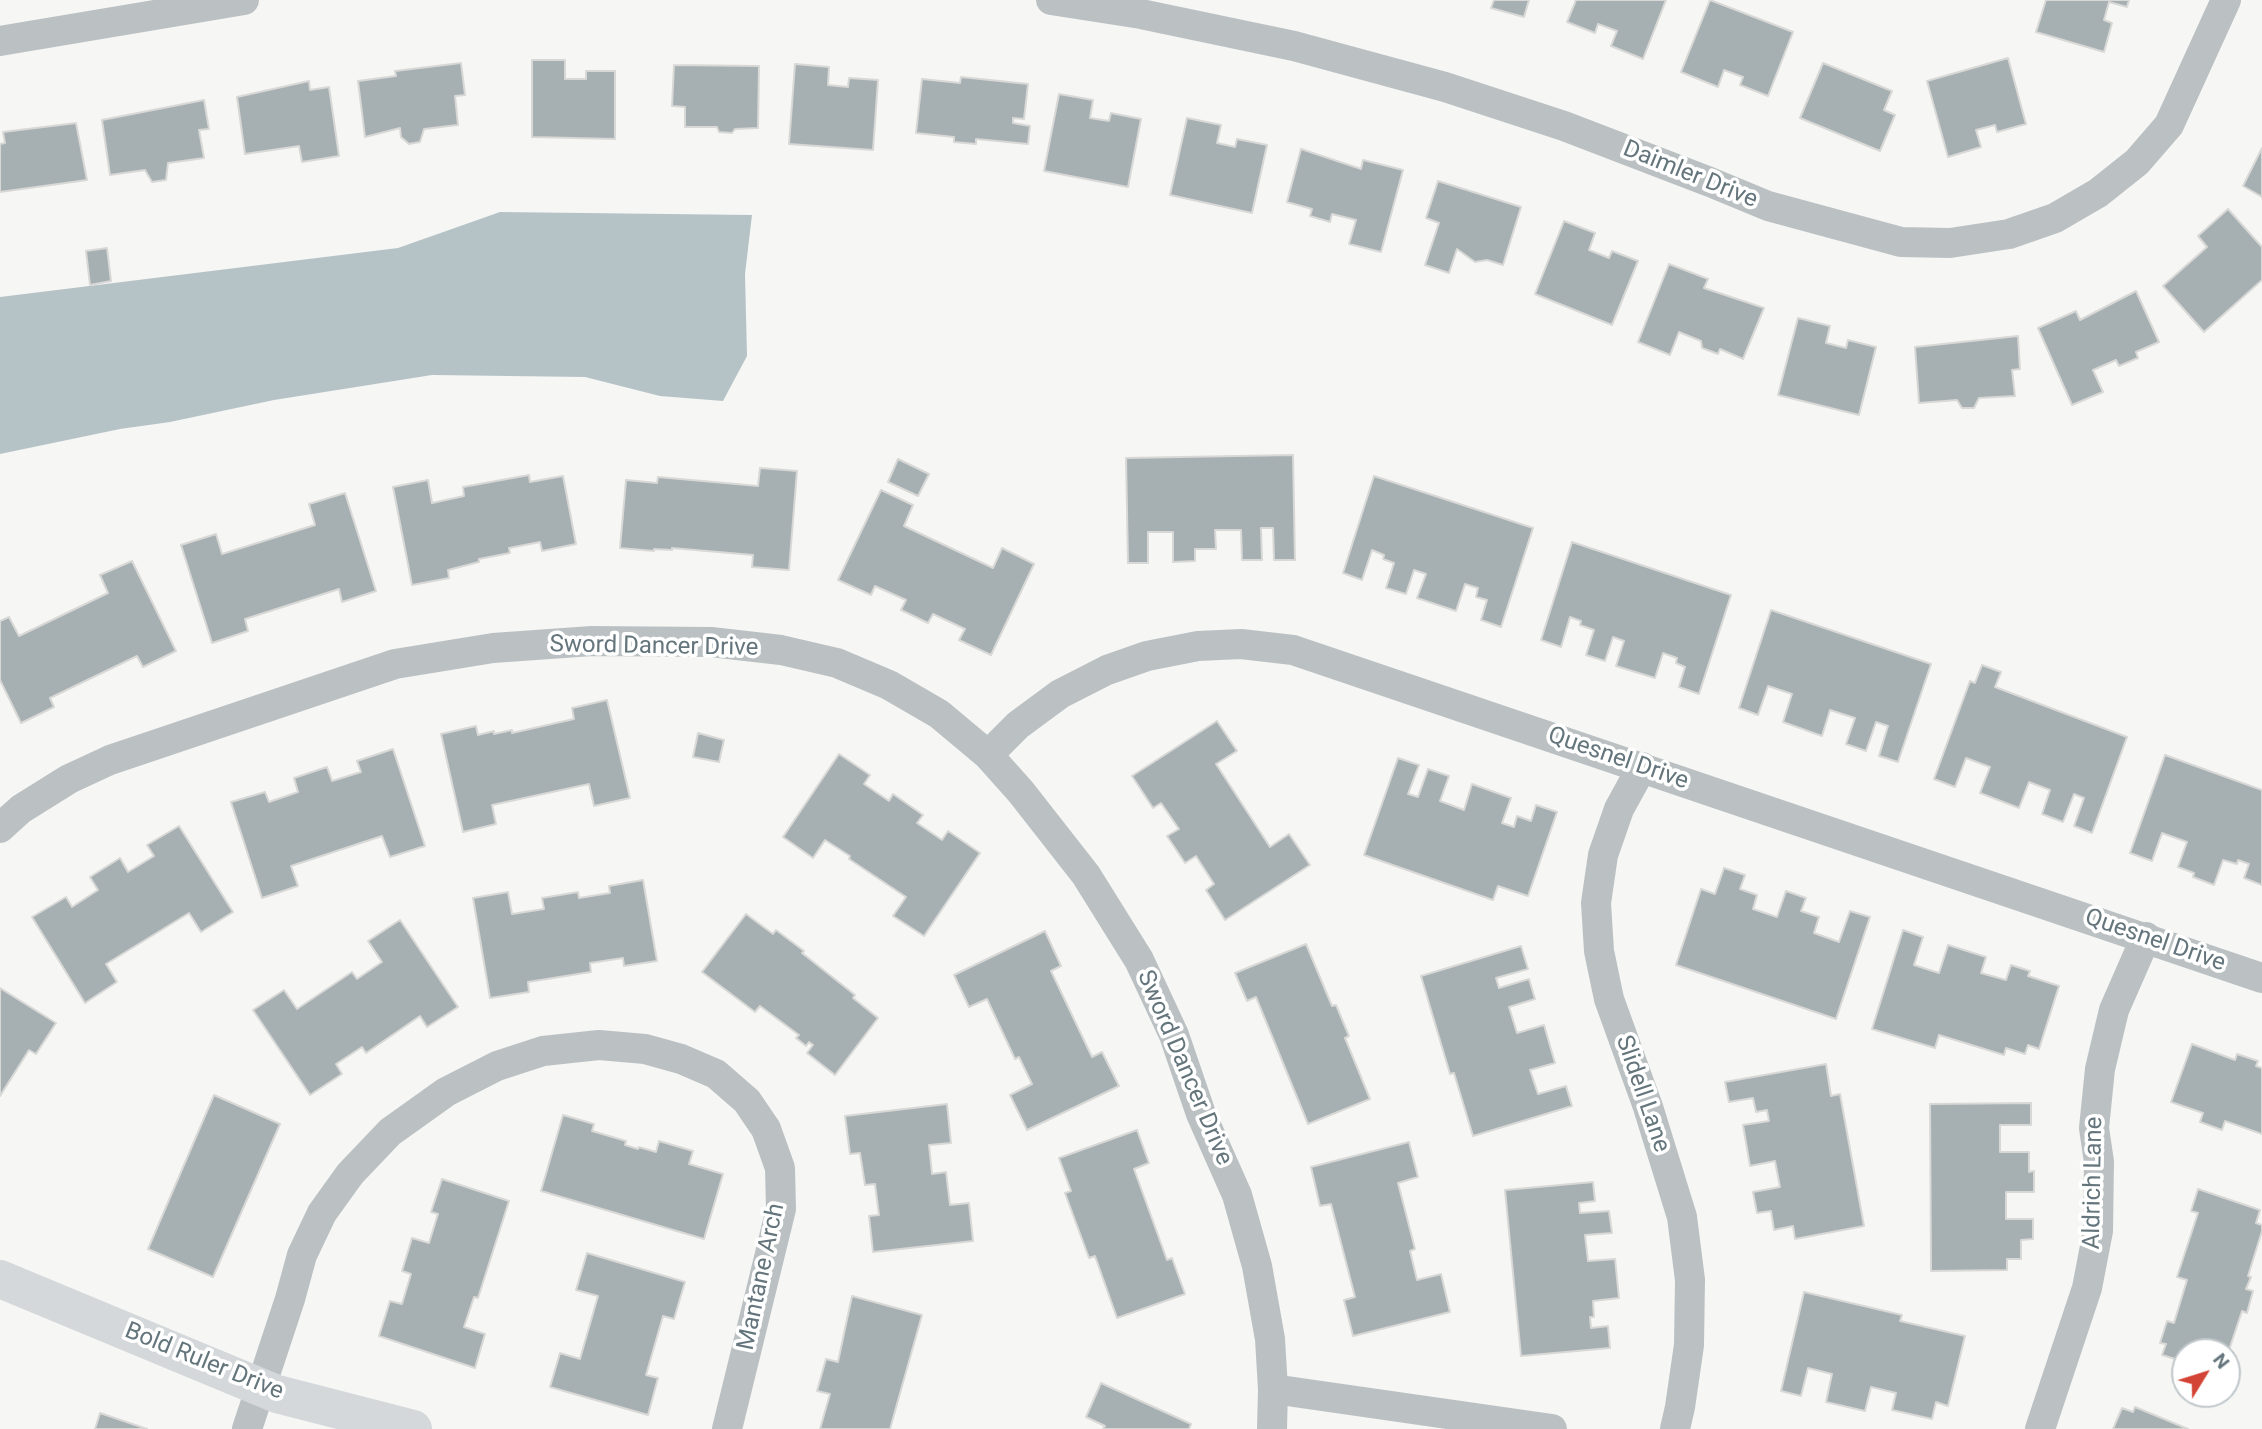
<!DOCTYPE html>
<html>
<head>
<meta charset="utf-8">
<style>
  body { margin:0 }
  #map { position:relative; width:2262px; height:1429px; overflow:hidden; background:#f6f6f4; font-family:Roboto,sans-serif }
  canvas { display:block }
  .north { position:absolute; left:2171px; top:1338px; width:70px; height:70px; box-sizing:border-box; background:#fff; border:2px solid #c1c8cb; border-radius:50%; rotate:52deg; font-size:19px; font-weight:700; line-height:28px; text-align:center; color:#64757c }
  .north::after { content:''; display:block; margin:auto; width:24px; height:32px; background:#d44436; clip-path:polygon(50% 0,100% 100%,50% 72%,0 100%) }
</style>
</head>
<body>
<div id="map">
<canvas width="2262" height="1429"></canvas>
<div class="north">N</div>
</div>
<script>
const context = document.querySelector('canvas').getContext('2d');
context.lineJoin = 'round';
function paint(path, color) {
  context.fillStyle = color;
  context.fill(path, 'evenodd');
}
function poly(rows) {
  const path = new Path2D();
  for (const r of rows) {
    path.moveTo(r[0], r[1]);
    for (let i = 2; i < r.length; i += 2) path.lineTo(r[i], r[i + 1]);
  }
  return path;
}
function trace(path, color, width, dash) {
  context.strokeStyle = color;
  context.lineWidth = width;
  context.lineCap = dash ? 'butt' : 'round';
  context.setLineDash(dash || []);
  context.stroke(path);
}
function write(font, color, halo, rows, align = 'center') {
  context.font = font + ' Roboto,sans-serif';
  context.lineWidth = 7;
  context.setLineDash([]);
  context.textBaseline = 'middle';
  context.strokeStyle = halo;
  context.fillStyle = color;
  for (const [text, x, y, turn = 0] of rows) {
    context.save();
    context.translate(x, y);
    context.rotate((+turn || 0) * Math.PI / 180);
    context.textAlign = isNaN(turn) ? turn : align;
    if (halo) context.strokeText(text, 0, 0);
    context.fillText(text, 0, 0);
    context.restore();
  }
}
const water = poly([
  [500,212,752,215,745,274,747,356,723,401,660,396,585,377,432,375,274,400,170,422,120,429,0,454,0,297,398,248]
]);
const building = poly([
  [1494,0,1529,0,1524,17,1491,8,1494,0],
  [1576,0,1666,0,1643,59,1611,46,1617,31,1598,24,1595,33,1567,22,1576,0],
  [1710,0,1793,32,1768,96,1740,85,1743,77,1724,70,1718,87,1681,72,1710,0],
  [2046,0,2129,0,2127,7,2109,2,2104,20,2112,23,2104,52,2036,32,2046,0],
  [2008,58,2026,124,1997,132,1995,125,1976,130,1981,147,1948,157,1927,81,2008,58],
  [532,60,565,60,565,79,586,79,586,71,615,71,615,139,532,137,532,60],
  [461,63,465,95,455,96,458,125,424,129,420,142,409,144,401,137,400,128,365,137,358,81,396,76,395,71,461,63],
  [1823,63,1892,91,1884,110,1895,115,1880,151,1800,118,1823,63],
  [795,64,829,67,828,85,848,87,849,78,878,80,873,150,789,144,795,64],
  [674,65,759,66,758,128,735,129,732,133,719,132,717,127,685,127,685,107,672,106,674,65],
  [961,77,1028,84,1024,119,1013,118,1013,123,1030,126,1028,144,976,139,976,144,954,142,954,137,916,133,922,79,960,83,961,77],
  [309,81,310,90,329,87,339,156,302,162,299,146,245,154,237,97,309,81],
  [1059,94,1093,100,1090,118,1109,121,1111,113,1141,119,1128,187,1044,171,1059,94],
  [204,100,209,129,199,130,204,158,168,163,166,180,152,182,145,170,110,175,102,120,204,100],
  [1187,118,1221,125,1217,143,1235,147,1237,139,1267,145,1252,213,1170,195,1187,118],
  [76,123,87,180,0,192,0,144,5,143,3,132,76,123],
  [2262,148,2262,197,2243,186,2262,148],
  [1301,149,1361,169,1363,160,1403,170,1381,252,1349,244,1356,220,1332,214,1330,222,1310,216,1312,209,1287,202,1301,149],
  [1438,181,1521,207,1503,265,1487,260,1475,262,1457,249,1449,273,1425,265,1439,223,1426,218,1438,181],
  [2228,209,2262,247,2262,280,2204,332,2163,286,2207,247,2198,236,2228,209],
  [1564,221,1595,233,1589,250,1609,258,1612,251,1638,261,1612,325,1535,294,1564,221],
  [107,248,111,281,90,285,86,251,107,248],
  [1669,264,1708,279,1704,288,1764,308,1743,359,1720,349,1718,354,1702,348,1701,341,1679,332,1670,355,1638,342,1669,264],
  [2136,291,2159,342,2136,352,2138,358,2119,366,2116,360,2093,370,2103,392,2072,405,2038,328,2076,311,2080,320,2136,291],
  [1798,318,1830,326,1826,343,1846,348,1848,340,1876,347,1859,415,1778,395,1798,318],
  [2018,336,2020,369,2012,370,2015,396,1979,398,1974,408,1962,408,1957,400,1919,403,1915,347,2018,336],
  [1293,455,1295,560,1274,560,1273,528,1261,528,1262,560,1242,560,1241,530,1215,530,1216,549,1195,549,1195,561,1173,562,1173,532,1148,532,1148,563,1128,563,1126,458,1293,455],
  [898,459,929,474,918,496,888,482,898,459],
  [760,468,797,471,789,570,752,567,753,555,672,548,672,550,654,549,654,551,620,548,626,480,657,483,658,477,758,486,760,468],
  [529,475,530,482,563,476,576,544,542,551,540,542,509,548,510,553,479,559,479,562,448,570,449,578,412,585,393,487,428,480,432,503,464,496,463,487,529,475],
  [1374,476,1533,528,1501,627,1481,620,1487,600,1476,597,1478,588,1465,584,1456,611,1417,598,1426,574,1414,570,1406,594,1386,588,1394,563,1383,559,1384,555,1372,550,1362,580,1343,573,1374,476],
  [881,490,913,505,904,526,993,568,1002,548,1034,564,991,655,959,640,965,629,933,614,928,623,901,610,906,600,875,586,871,595,838,580,881,490],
  [345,493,376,591,342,602,339,589,245,619,248,631,212,643,181,545,216,534,222,554,315,525,309,504,345,493],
  [1572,542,1731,595,1699,694,1679,687,1685,667,1676,663,1677,658,1663,653,1655,678,1616,666,1624,641,1613,637,1605,661,1586,655,1594,630,1580,625,1581,621,1570,617,1561,647,1541,640,1572,542],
  [132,561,176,651,143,667,137,656,50,698,54,707,21,723,0,680,0,621,9,617,19,636,108,593,100,575,132,561],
  [1771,610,1931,664,1898,762,1879,756,1888,726,1876,722,1866,751,1846,744,1855,718,1830,710,1822,736,1783,722,1792,694,1768,686,1758,715,1739,708,1771,610],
  [1982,665,2001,672,1995,687,2127,737,2092,833,2074,826,2084,798,2074,794,2063,822,2042,814,2050,790,2029,782,2019,808,1980,793,1990,767,1966,758,1955,787,1934,779,1970,681,1975,683,1982,665],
  [607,700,630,798,594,806,589,784,492,805,496,824,463,832,441,734,476,726,478,735,494,731,494,734,512,730,512,733,574,719,572,708,607,700],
  [1217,721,1237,751,1216,764,1270,847,1289,834,1310,865,1225,920,1206,890,1214,884,1196,856,1185,863,1167,836,1179,829,1161,803,1153,808,1132,776,1217,721],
  [698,733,724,740,719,762,693,757,698,733],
  [393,749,425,846,390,857,382,836,291,866,298,886,262,898,231,802,265,792,269,802,298,792,294,778,327,767,332,781,361,772,357,761,393,749],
  [839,754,870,775,864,784,889,801,893,794,923,815,917,823,942,840,948,831,980,853,924,936,893,916,906,897,849,859,850,856,825,840,813,858,783,837,839,754],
  [2165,755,2262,790,2262,885,2244,878,2249,864,2238,860,2237,864,2223,860,2214,885,2193,877,2194,873,2178,867,2187,842,2162,833,2152,861,2130,853,2165,755],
  [1398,758,1419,765,1408,794,1418,797,1428,769,1449,776,1440,801,1464,810,1472,784,1511,798,1502,823,1514,827,1517,816,1531,821,1536,805,1557,812,1528,896,1498,886,1493,900,1364,855,1398,758],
  [179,826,233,912,201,932,189,913,106,964,117,982,85,1003,32,917,66,897,72,907,98,890,90,877,120,858,128,872,154,856,147,845,179,826],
  [1724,868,1745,875,1740,889,1757,895,1753,909,1777,917,1786,891,1806,898,1801,911,1819,917,1814,933,1839,942,1850,911,1870,917,1836,1019,1676,965,1701,889,1715,894,1724,868],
  [643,880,657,961,624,966,623,958,590,963,591,972,528,982,529,992,490,998,473,898,508,892,512,914,544,909,542,898,578,892,579,898,610,893,609,886,643,880],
  [746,914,773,934,776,930,804,951,802,953,855,995,853,998,878,1018,835,1075,807,1053,813,1045,809,1042,806,1046,796,1038,799,1035,760,1006,755,1012,702,972,746,914],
  [400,920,458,1007,427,1027,420,1016,366,1053,362,1047,336,1064,342,1074,310,1095,253,1010,284,990,297,1009,352,972,357,979,382,962,368,941,400,920],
  [1903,930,1923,937,1914,965,1939,973,1948,945,1986,957,1981,973,2006,980,2011,965,2030,971,2028,976,2059,986,2039,1049,2028,1045,2025,1054,2006,1048,2004,1055,1939,1035,1935,1048,1872,1029,1903,930],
  [1045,931,1061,966,1051,971,1092,1057,1102,1052,1119,1086,1027,1130,1010,1095,1032,1084,1019,1057,1015,1059,987,999,969,1007,954,975,1045,931],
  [1306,944,1332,1006,1336,1005,1349,1036,1345,1038,1370,1099,1308,1124,1256,997,1247,1001,1235,973,1306,944],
  [1521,946,1528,969,1496,978,1499,988,1529,979,1535,999,1509,1007,1517,1033,1544,1025,1555,1063,1530,1070,1538,1094,1566,1086,1572,1106,1473,1136,1454,1073,1450,1074,1421,976,1521,946],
  [0,988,56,1023,36,1054,29,1050,0,1096,0,988],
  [2192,1044,2235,1060,2237,1054,2258,1061,2256,1066,2262,1068,2262,1134,2225,1121,2222,1130,2200,1122,2203,1113,2171,1102,2192,1044],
  [1826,1064,1831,1096,1840,1094,1864,1226,1795,1239,1793,1226,1774,1230,1771,1211,1757,1213,1753,1192,1780,1187,1775,1161,1750,1166,1743,1125,1769,1121,1767,1110,1756,1112,1753,1098,1729,1102,1725,1082,1826,1064],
  [214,1095,280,1124,213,1277,148,1249,214,1095],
  [2031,1103,2031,1125,2000,1125,2000,1152,2029,1152,2029,1172,2034,1171,2034,1192,2006,1192,2006,1219,2033,1219,2033,1239,2021,1240,2021,1259,2007,1259,2007,1270,1931,1271,1930,1104,2031,1103],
  [947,1104,951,1143,929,1145,932,1174,946,1172,950,1205,969,1203,973,1241,873,1252,869,1216,879,1215,875,1184,865,1185,860,1153,850,1154,845,1116,947,1104],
  [563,1115,594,1124,592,1131,626,1141,625,1145,638,1149,639,1147,656,1152,659,1141,693,1151,689,1164,723,1174,704,1239,541,1191,563,1115],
  [1137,1130,1149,1163,1134,1169,1167,1260,1172,1258,1185,1294,1117,1318,1095,1256,1089,1258,1065,1193,1071,1191,1059,1158,1137,1130],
  [1409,1142,1418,1177,1398,1183,1415,1249,1410,1251,1417,1280,1441,1274,1450,1312,1353,1336,1344,1300,1355,1297,1331,1204,1320,1206,1311,1167,1409,1142],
  [442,1179,509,1201,478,1298,474,1297,464,1327,485,1334,475,1368,379,1336,390,1301,402,1304,411,1274,402,1271,412,1238,429,1243,438,1214,431,1212,442,1179],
  [1593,1182,1595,1201,1579,1203,1580,1213,1609,1211,1612,1233,1585,1235,1588,1261,1615,1259,1619,1298,1593,1301,1594,1317,1590,1317,1591,1328,1608,1326,1610,1348,1521,1356,1505,1190,1593,1182],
  [2198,1189,2260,1210,2256,1223,2262,1225,2262,1231,2248,1276,2251,1277,2246,1289,2253,1291,2247,1313,2242,1311,2228,1353,2236,1356,2229,1376,2227,1376,2227,1352,2185,1352,2185,1362,2162,1355,2166,1344,2160,1343,2167,1321,2174,1323,2187,1280,2177,1277,2198,1213,2191,1211,2198,1189],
  [587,1253,685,1282,674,1319,663,1316,646,1375,658,1378,648,1415,550,1387,560,1353,580,1359,598,1296,576,1290,587,1253],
  [1804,1292,1902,1315,1900,1321,1965,1336,1948,1406,1936,1402,1932,1419,1892,1410,1896,1393,1871,1387,1865,1411,1826,1402,1832,1374,1808,1368,1801,1396,1781,1391,1804,1292],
  [852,1296,922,1315,890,1429,820,1429,830,1394,817,1391,826,1359,838,1362,852,1296],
  [1101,1383,1191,1424,1189,1429,1103,1429,1105,1426,1086,1417,1101,1383],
  [2135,1407,2188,1429,2113,1429,2122,1408,2133,1412,2135,1407],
  [100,1413,147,1429,95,1429,100,1413]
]);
const street = poly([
  [1051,0,1141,14,1294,46,1445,87,1564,126,1710,182,1768,206,1901,242,1950,243,2009,234,2055,218,2098,193,2137,162,2169,125,2226,0],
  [0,41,244,0],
  [988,755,1018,725,1060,694,1107,670,1147,656,1198,646,1241,644,1293,650,2262,978],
  [1642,767,1619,809,1603,855,1596,903,1599,951,1609,999,1648,1107,1682,1217,1690,1280,1689,1345,1680,1407,1675,1429],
  [0,828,21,809,69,779,110,760,395,664,493,648,592,641,711,642,781,650,837,663,889,685,939,714,988,755,1021,792,1086,875,1139,960,1174,1035,1201,1114,1237,1195,1257,1266,1270,1339,1273,1389,1272,1429],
  [1273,1389,1552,1429],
  [247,1429,290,1299,302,1255,322,1213,350,1174,390,1132,446,1092,497,1066,543,1051,599,1045,645,1049,681,1059,716,1074,747,1101,766,1129,780,1168,781,1209,727,1429],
  [2040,1429,2087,1288,2098,1231,2099,1162,2094,1128,2100,1069,2114,1010,2146,937]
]);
const secondary = poly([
  [0,1279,277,1394,413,1429]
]);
const streetNames = [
  ["Daimler Drive",1690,175,22],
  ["Sword Dancer Drive",654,647,1],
  ["Quesnel Drive",1618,759,19],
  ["Quesnel Drive",2155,941,19],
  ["Sword Dancer Drive",1184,1068,67],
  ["Slidell Lane",1642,1094,71],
  ["Aldrich Lane",2094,1183,-89],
  ["Mantane Arch",762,1277,-78],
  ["Bold Ruler Drive",204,1362,22]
];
paint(water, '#b6c3c6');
paint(building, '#a6afb2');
trace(building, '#d8d8d6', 2);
trace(street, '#bbc1c3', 30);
trace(secondary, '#d4d8da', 38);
write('24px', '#64757c', '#fff', streetNames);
</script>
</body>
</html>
